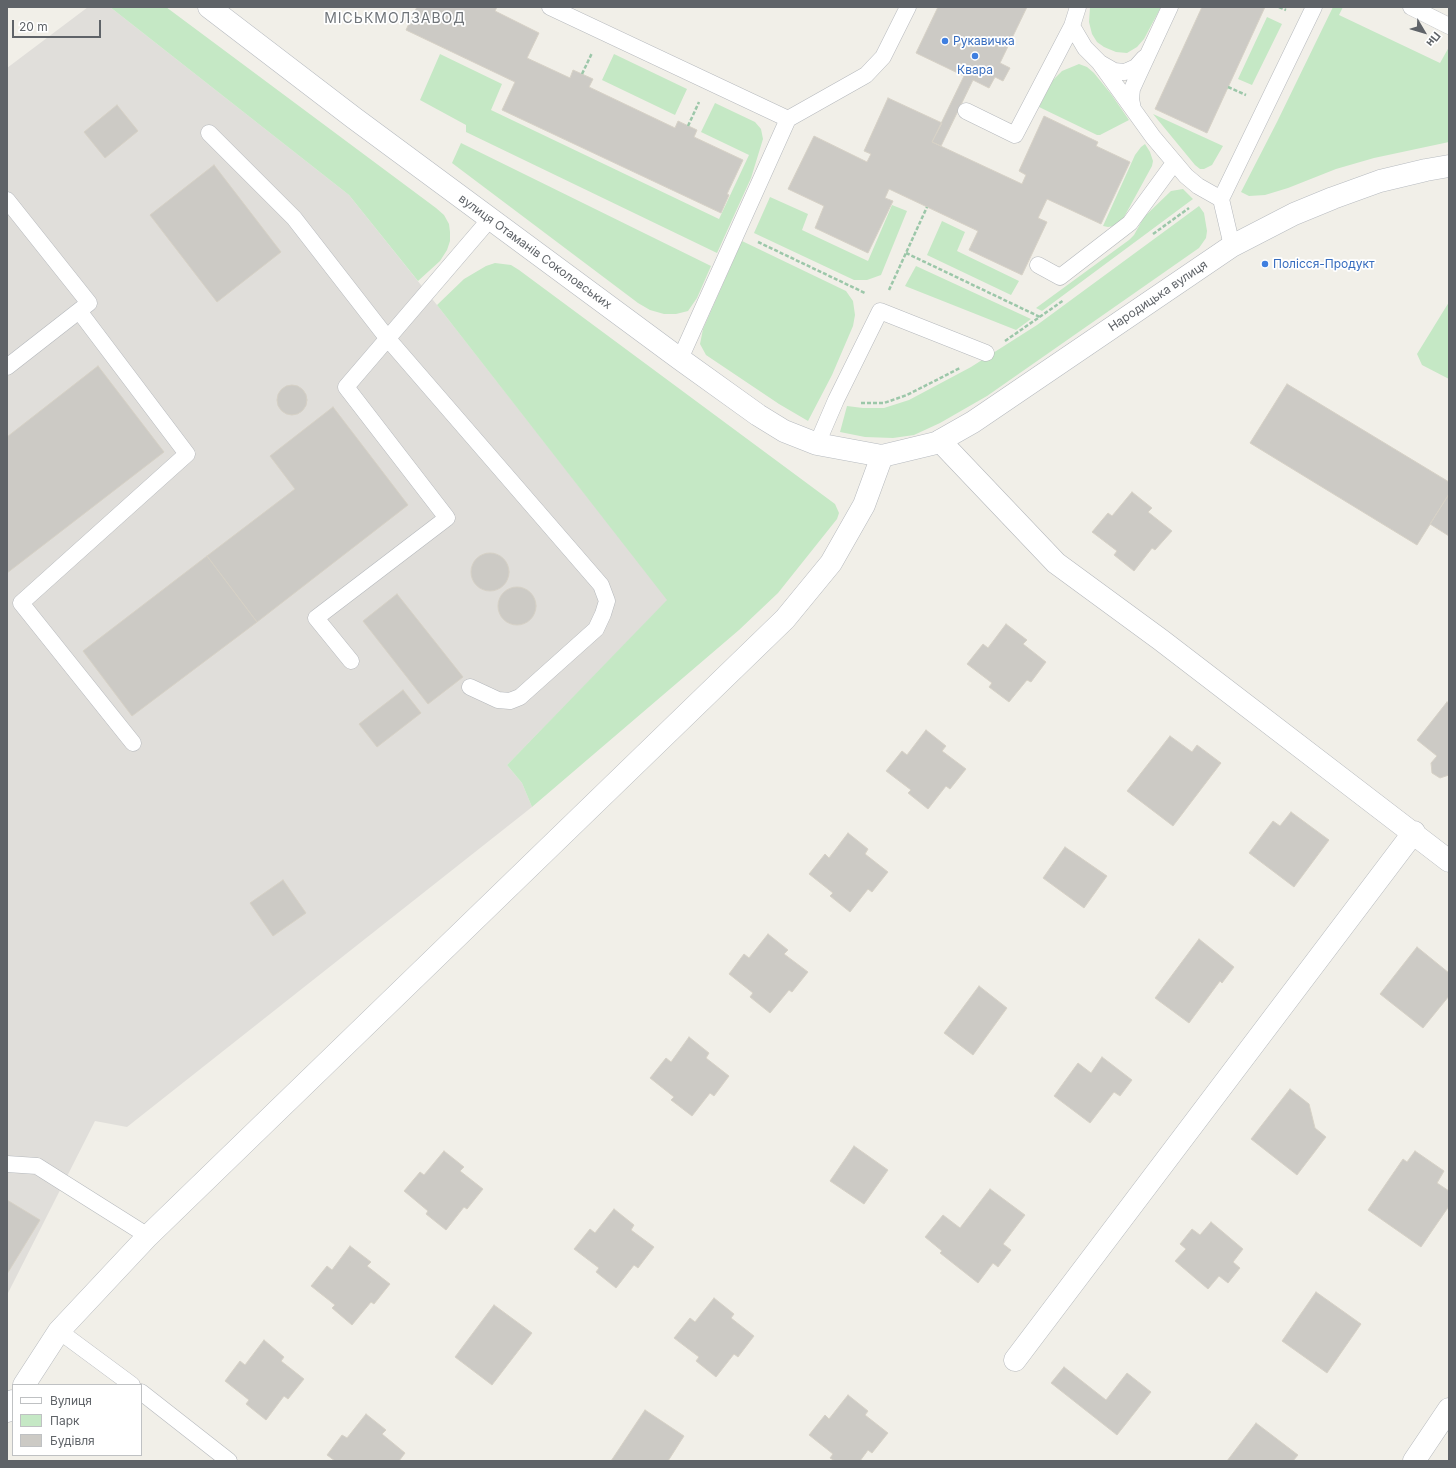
<!DOCTYPE html>
<html>
<head>
<meta charset="utf-8">
<style>
  body { margin:0 }
  #map { position:relative; width:1456px; height:1468px; overflow:hidden; background:#f1efe8; font-family:Inter,sans-serif }
  canvas { display:block }
  .frame { position:absolute; inset:0; border:8px solid #5f6368; pointer-events:none }
  .legend { position:absolute; left:12px; top:1384px; width:130px; height:72px; box-sizing:border-box; background:#fff; border:1px solid #bfc1c3; margin:0; padding:5px 7px; list-style:none; font-size:12px; color:#5f6368 }
  .legend li { display:flex; align-items:center; gap:8px; height:20px }
  .legend b { width:20px; border:1px solid #bfc1c3 }
  .north { position:absolute; left:1404px; top:12px; width:40px; height:40px; -webkit-text-stroke:3px #fff; paint-order:stroke; rotate:128deg; font-size:11px; font-weight:700; line-height:16px; text-align:center; color:#5f6368 }
  .north::after { content:''; display:block; margin:auto; width:14px; height:18px; background:#5f6368; clip-path:polygon(50% 0,100% 100%,50% 72%,0 100%) }
  .scale { position:absolute; left:12px; top:20px; width:89px; height:18px; box-sizing:border-box; border:2px solid #5f6368; border-top:0; padding-left:5px; font-size:12px; line-height:14px; white-space:nowrap; color:#5f6368; -webkit-text-stroke:3px #fff; paint-order:stroke }
</style>
</head>
<body>
<div id="map">
<canvas width="1456" height="1468"></canvas>
<div class="frame"></div>
<ul class="legend">
<li><b style="height:5px;background:#fff"></b>Вулиця</li>
<li><b style="height:11px;background:#c5e8c5"></b>Парк</li>
<li><b style="height:11px;background:#cccac5"></b>Будівля</li>
</ul>
<div class="north">Пн</div>
<div class="scale">20 m</div>
</div>
<script>
const context = document.querySelector('canvas').getContext('2d');
context.lineJoin = 'round';
function paint(path, color) {
  context.fillStyle = color;
  context.fill(path, 'evenodd');
}
function poly(rows) {
  const path = new Path2D();
  for (const r of rows) {
    if (r.length === 3) {
      path.moveTo(r[0] + r[2], r[1]);
      path.arc(r[0], r[1], r[2], 0, 2 * Math.PI);
      continue;
    }
    path.moveTo(r[0], r[1]);
    for (let i = 2; i < r.length; i += 2) path.lineTo(r[i], r[i + 1]);
  }
  return path;
}
function trace(path, color, width, dash) {
  context.strokeStyle = color;
  context.lineWidth = width;
  context.lineCap = dash ? 'butt' : 'round';
  context.setLineDash(dash || []);
  context.stroke(path);
}
function write(font, color, halo, rows, align = 'center') {
  context.font = font + ' Inter,sans-serif';
  context.lineWidth = 3.5;
  context.setLineDash([]);
  context.textBaseline = 'middle';
  context.strokeStyle = halo;
  context.fillStyle = color;
  for (const [text, x, y, turn = 0] of rows) {
    context.save();
    context.translate(x, y);
    context.rotate((+turn || 0) * Math.PI / 180);
    context.textAlign = isNaN(turn) ? turn : align;
    if (halo) context.strokeText(text, 0, 0);
    context.fillText(text, 0, 0);
    context.restore();
  }
}
const industrial = poly([
  [88,7,110,7,349,195,437,305,668,600,507,765,522,783,532,807,127,1127,95,1121,7,1295,7,68]
]);
const green = poly([
  [110,7,166,7,436,208,444,215,449,224,450,232,450,241,447,250,440,261,418,281,349,195],
  [1090,7,1161,7,1144,39,1137,47,1127,53,1116,52,1104,47,1097,42,1092,34,1089,22],
  [1333,7,1343,7,1339,15,1440,63,1449,47,1449,142,1374,158,1336,169,1288,188,1265,195,1249,196,1241,192,1277,122],
  [1267,17,1282,24,1252,85,1238,79],
  [440,54,502,84,491,110,719,219,749,155,701,132,715,103,755,122,761,129,763,139,751,178,717,253,466,132,466,125,420,100],
  [614,54,687,89,675,115,602,80],
  [1079,64,1087,67,1094,73,1111,94,1129,120,1100,135,1097,135,1039,107,1053,80,1062,71],
  [1153,114,1223,146,1212,165,1204,169,1200,169,1195,165],
  [461,143,711,266,697,298,688,311,676,314,664,314,650,310,638,303,452,163],
  [1145,144,1150,152,1153,161,1152,166,1123,219,1114,226,1108,227,1103,226,1135,155,1141,147],
  [1183,189,1193,199,1042,311,1036,308,1129,240,1134,235,1144,217,1171,191],
  [770,197,808,214,802,230,868,261,892,205,907,211,881,275,867,280,854,280,754,233],
  [1199,206,1204,213,1207,231,1206,238,1199,248,987,396,940,423,914,435,893,438,865,437,840,432,847,406,863,408,884,408,909,400,971,367,1037,325],
  [942,221,965,232,957,251,1019,281,1011,295,927,255],
  [742,241,846,291,853,301,855,315,853,326,832,375,808,421,779,404,706,355,700,344,703,329],
  [495,263,511,265,519,270,835,504,839,513,837,519,778,593,739,630,532,807,522,783,507,765,667,600,437,305,464,279,486,266],
  [916,266,1031,319,1016,330,905,286],
  [1449,302,1449,379,1422,365,1417,354]
]);
const building = poly([
  [417,7,497,7,495,11,539,33,527,58,570,78,573,70,582,74,593,79,589,87,675,128,678,121,697,130,694,137,743,160,727,194,729,195,721,213,502,110,515,82,406,30,417,7],
  [938,7,1027,7,1000,63,1010,68,1003,81,995,77,989,88,973,80,941,146,932,142,964,76,916,53,938,7],
  [1202,7,1265,7,1207,133,1155,109,1202,7],
  [888,98,942,123,932,142,1022,184,1026,175,1019,171,1044,116,1098,142,1096,146,1130,162,1101,224,1047,199,1038,218,1047,222,1022,275,969,250,978,231,889,189,885,198,893,201,868,253,815,228,824,206,788,189,814,136,867,162,871,154,864,151,888,98],
  [117,105,138,131,105,158,84,132,117,105],
  [214,165,281,252,217,302,150,215,214,165],
  [98,366,164,452,7,573,7,437,98,366],
  [1287,384,1449,482,1449,494,1417,545,1250,443,1287,384],
  [292,400,15],
  [333,407,408,505,257,622,207,556,295,489,270,456,333,407],
  [1132,492,1152,508,1148,512,1172,531,1155,550,1152,548,1134,571,1114,555,1117,551,1092,532,1108,513,1112,516,1132,492],
  [1449,494,1449,536,1430,524,1449,494],
  [490,572,19],
  [207,556,257,622,132,716,83,651,207,556],
  [517,606,19],
  [397,594,463,677,428,704,363,621,397,594],
  [1006,624,1027,640,1023,644,1046,662,1031,682,1027,680,1009,702,989,687,992,683,967,664,983,644,988,648,1006,624],
  [403,690,421,713,377,747,359,724,403,690],
  [1447,702,1449,703,1449,775,1440,778,1432,773,1431,763,1437,756,1417,740,1447,702],
  [926,730,946,746,942,751,966,769,950,789,946,786,928,809,908,793,911,790,886,771,902,751,907,755,926,730],
  [1170,736,1192,752,1197,745,1221,763,1173,826,1127,791,1170,736],
  [1291,812,1329,840,1294,887,1249,853,1273,821,1280,826,1291,812],
  [848,833,868,849,865,854,888,872,872,892,868,889,850,912,830,896,833,893,809,874,825,854,829,858,848,833],
  [1065,847,1107,876,1084,908,1043,878,1065,847],
  [283,880,306,913,273,936,250,903,283,880],
  [768,934,788,950,784,954,808,972,792,992,789,990,770,1013,750,997,753,993,729,974,744,954,749,958,768,934],
  [1199,939,1234,967,1222,983,1220,981,1189,1023,1155,998,1199,939],
  [1417,947,1449,973,1449,996,1423,1028,1380,994,1417,947],
  [979,986,1007,1008,973,1055,944,1033,979,986],
  [689,1037,709,1053,706,1058,729,1076,714,1096,710,1093,692,1116,671,1100,674,1097,650,1078,666,1058,671,1062,689,1037],
  [1102,1057,1132,1080,1120,1096,1114,1092,1090,1123,1054,1096,1078,1063,1091,1073,1102,1057],
  [1290,1089,1309,1104,1315,1128,1326,1137,1297,1175,1251,1139,1290,1089],
  [854,1146,888,1170,864,1204,830,1181,854,1146],
  [444,1151,464,1167,460,1171,483,1189,467,1209,464,1207,446,1230,426,1214,428,1211,404,1191,420,1172,424,1175,444,1151],
  [1415,1151,1444,1171,1437,1183,1449,1191,1449,1206,1421,1247,1368,1210,1403,1159,1407,1162,1415,1151],
  [990,1189,1025,1215,1003,1244,1011,1250,998,1267,993,1263,978,1283,940,1253,942,1251,925,1237,943,1215,960,1228,990,1189],
  [7,1200,40,1220,7,1274,7,1200],
  [614,1209,634,1225,631,1230,654,1247,638,1268,634,1265,616,1288,596,1272,599,1268,574,1249,590,1229,595,1233,614,1209],
  [1211,1222,1243,1249,1233,1262,1240,1268,1228,1283,1219,1276,1208,1289,1175,1261,1186,1249,1180,1244,1192,1229,1200,1235,1211,1222],
  [350,1246,371,1262,367,1266,390,1284,374,1304,371,1302,352,1325,332,1308,335,1305,311,1286,327,1266,332,1270,350,1246],
  [1316,1292,1361,1324,1327,1373,1282,1341,1316,1292],
  [714,1298,734,1314,731,1318,754,1336,738,1357,734,1354,716,1377,696,1361,699,1357,674,1338,690,1318,695,1322,714,1298],
  [494,1305,532,1333,492,1385,455,1357,494,1305],
  [264,1340,284,1357,281,1361,304,1379,288,1399,284,1396,266,1420,246,1404,249,1400,225,1381,240,1361,245,1365,264,1340],
  [1064,1367,1106,1400,1127,1373,1151,1392,1117,1435,1051,1383,1064,1367],
  [848,1395,868,1411,865,1415,888,1433,872,1453,868,1450,860,1461,835,1461,830,1458,833,1454,809,1435,825,1415,829,1419,848,1395],
  [645,1410,684,1436,668,1461,611,1461,645,1410],
  [366,1414,386,1430,382,1434,405,1453,399,1461,335,1461,327,1455,342,1435,347,1438,366,1414],
  [1256,1423,1298,1455,1293,1461,1227,1461,1256,1423]
]);
const path = poly([
  [1279,7,1286,10],
  [582,74,592,53],
  [1228,87,1246,95],
  [688,126,699,102],
  [1153,234,1189,208],
  [758,242,865,293],
  [906,253,1040,317],
  [889,290,927,207],
  [1005,341,1064,300],
  [861,403,884,403,907,395,960,368]
]);
const lane = poly([
  [550,7,788,119,680,359],
  [1078,7,1072,26,1085,48,1099,62,1153,137,1186,176,1198,186,1221,199],
  [1411,7,1449,26],
  [1100,63,1114,71,1125,72,1136,67,1144,58],
  [1133,109,1131,99,1132,89,1137,78,1170,7],
  [966,111,1015,135,1072,26],
  [788,119,866,75,883,57,908,7],
  [209,133,294,218,388,339,601,585,607,601,603,614,596,629,520,697,510,701,498,700,470,687],
  [7,200,89,303,7,367],
  [1232,246,1221,199,1314,7],
  [1038,265,1060,277,1130,223,1174,163],
  [79,311,187,454,21,603,133,743],
  [817,444,836,400,880,311,986,353],
  [351,661,316,618,447,518,346,387,490,219],
  [7,1164,37,1166,148,1236],
  [59,1331,132,1385],
  [141,1392,229,1461]
]);
const street = poly([
  [940,441,1056,563,1161,640,1449,861],
  [1015,1360,1414,832],
  [24,1385,59,1331,148,1236,785,619,831,563,864,505,882,456],
  [7,1411,13,1401],
  [1414,1461,1449,1409]
]);
const secondary = poly([
  [209,7,354,118,680,359,758,415,784,431,817,444,882,456,936,443,973,422,1232,246,1294,214,1333,198,1380,181,1426,170,1449,166]
]);
const markers = [
  [945,41,4,"#3f7fe0"],
  [975,56,4,"#3f7fe0"],
  [1265,264,4,"#3f7fe0"]
];
const shopNames = [
  ["Рукавичка",953,41],
  ["Квара",975,70,"center"],
  ["Полісся-Продукт",1273,264]
];
const streetNames = [
  ["вулиця Отаманів Соколовських",535,252,36],
  ["Народицька вулиця",1158,296,-34]
];
const quarterNames = [
  ["МІСЬКМОЛЗАВОД",395,19]
];
paint(industrial, '#e0deda');
paint(green, '#c5e8c5');
paint(building, '#cccac5');
trace(building, '#d6d1c6', 1);
trace(lane, '#b5b8bc', 17);
trace(street, '#b5b8bc', 23);
trace(secondary, '#b6babf', 23);
trace(path, '#9cc7a9', 2.5, [4, 2]);
trace(lane, '#fff', 16);
trace(street, '#fff', 22);
trace(secondary, '#fff', 22);
for (const [x, y, r, color] of markers) {
  const dot = new Path2D();
  dot.arc(x, y, r, 0, 2 * Math.PI);
  context.fillStyle = color;
  context.fill(dot);
  trace(dot, '#fff', 1.5);
}
write('12px', '#366cbe', '#fff', shopNames, 'left');
write('12px', '#5f6368', '#fff', streetNames);
context.letterSpacing = '1px';
write('14px', '#70757a', '#fff', quarterNames);
context.letterSpacing = '0px';
</script>
</body>
</html>
